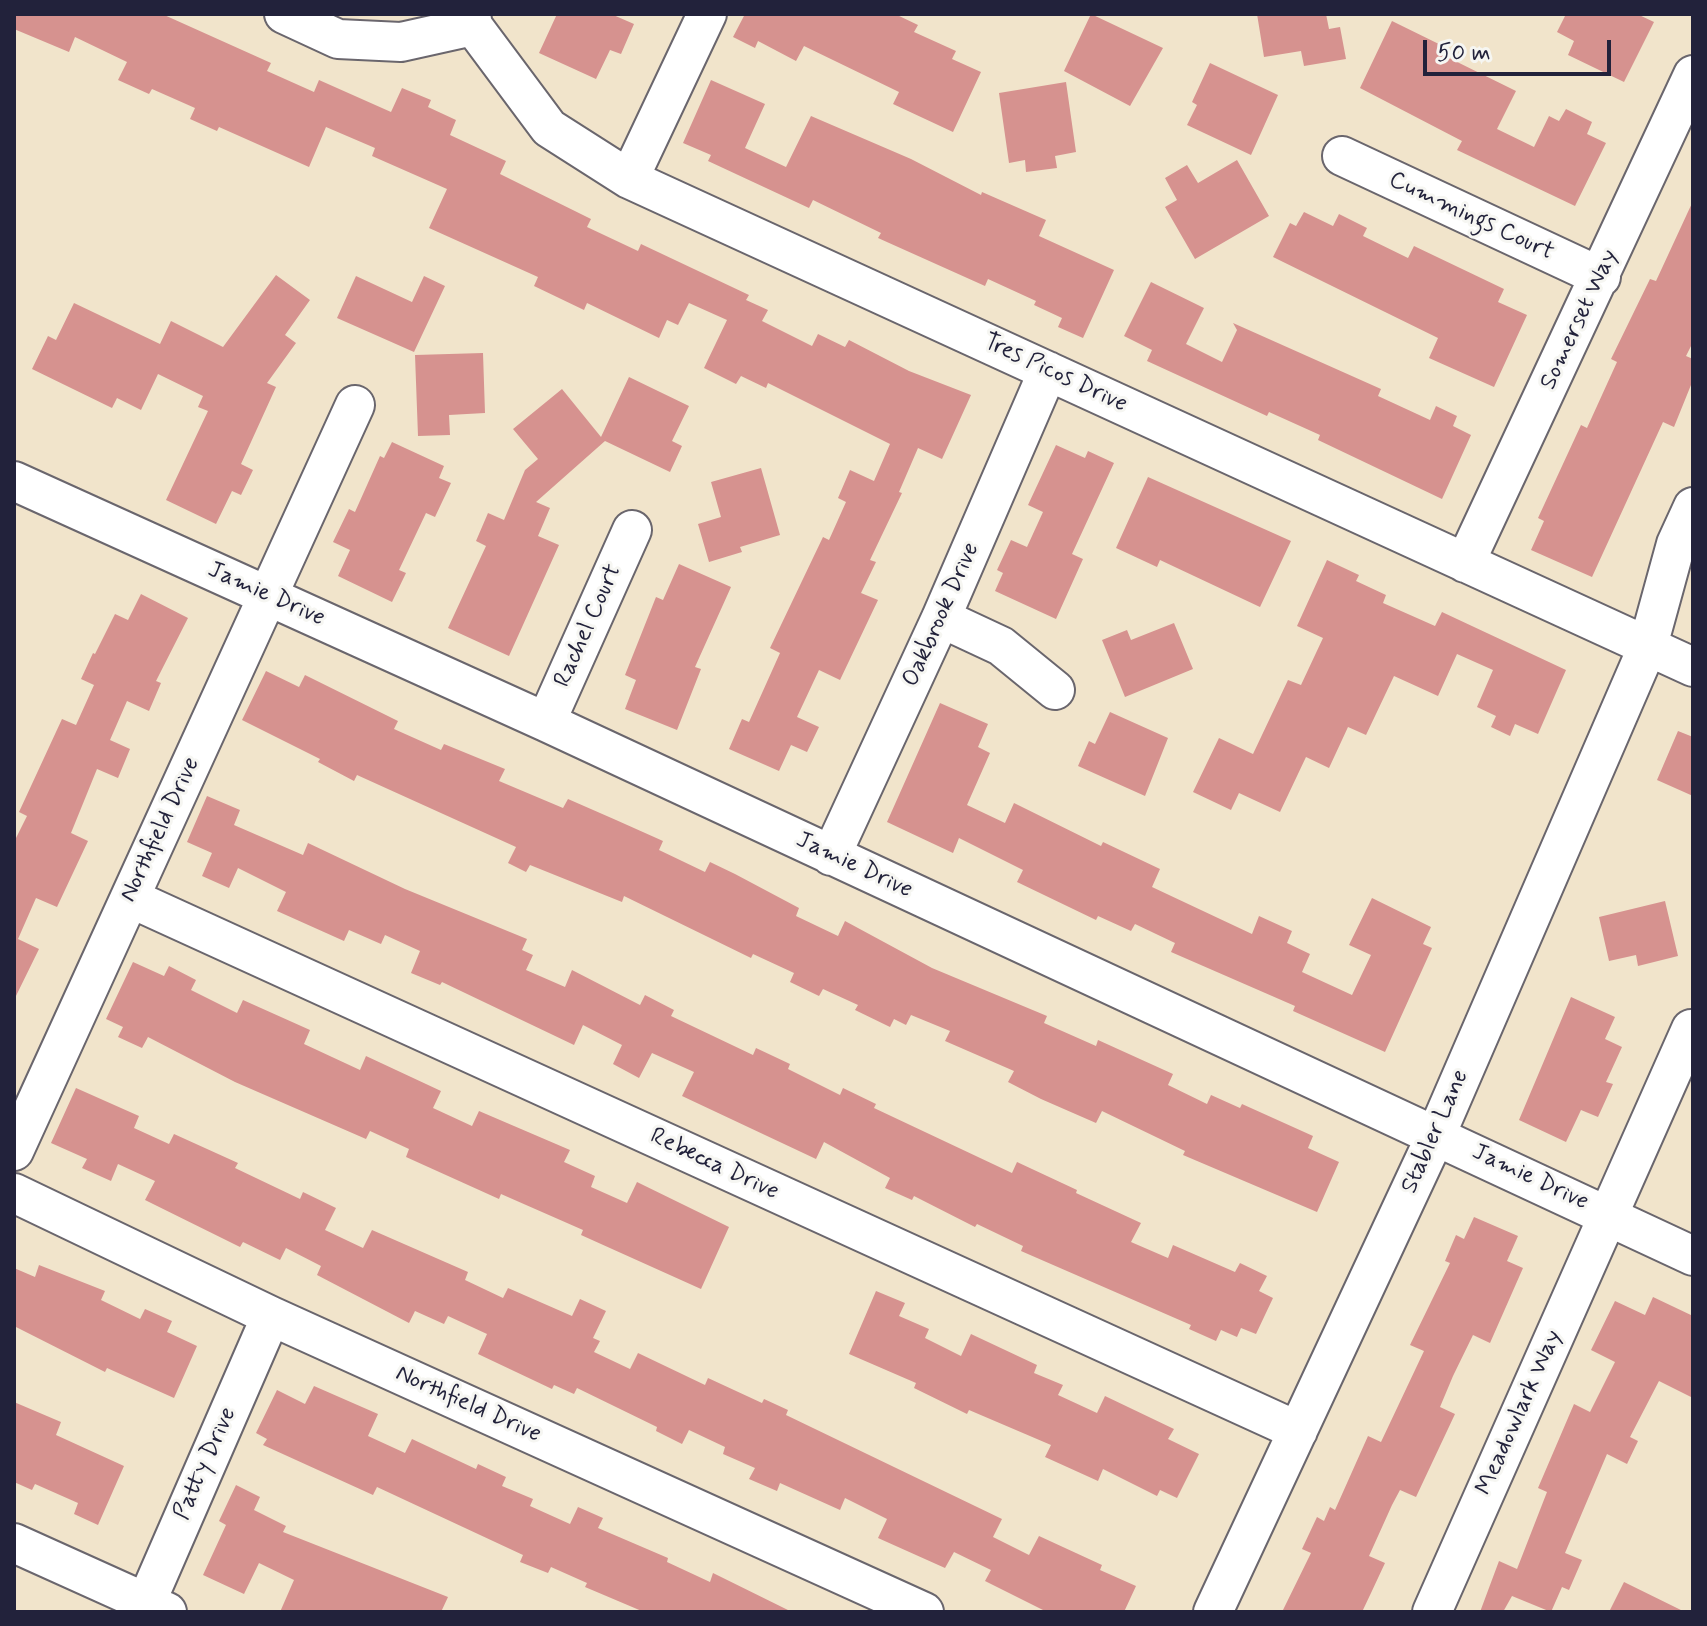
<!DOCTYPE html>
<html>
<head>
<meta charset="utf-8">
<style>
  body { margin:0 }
  #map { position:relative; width:1707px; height:1626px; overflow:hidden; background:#f1e4cb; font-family:Mynerve,sans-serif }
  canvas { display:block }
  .frame { position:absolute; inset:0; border:16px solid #22223b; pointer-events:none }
  .scale { position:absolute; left:1423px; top:40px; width:188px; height:36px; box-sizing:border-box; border:4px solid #22223b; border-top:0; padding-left:10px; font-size:24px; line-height:28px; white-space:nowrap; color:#22223b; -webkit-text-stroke:6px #f6f6f2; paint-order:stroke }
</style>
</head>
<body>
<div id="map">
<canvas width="1707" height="1626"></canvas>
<div class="frame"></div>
<div class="scale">50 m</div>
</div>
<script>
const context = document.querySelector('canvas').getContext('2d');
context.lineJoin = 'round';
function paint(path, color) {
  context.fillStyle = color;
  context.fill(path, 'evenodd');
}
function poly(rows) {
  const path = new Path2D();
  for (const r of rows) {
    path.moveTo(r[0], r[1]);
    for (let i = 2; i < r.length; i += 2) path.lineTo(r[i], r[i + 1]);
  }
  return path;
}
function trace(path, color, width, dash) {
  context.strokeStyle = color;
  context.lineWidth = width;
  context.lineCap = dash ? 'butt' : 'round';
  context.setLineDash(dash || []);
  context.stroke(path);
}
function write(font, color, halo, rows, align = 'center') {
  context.font = font + ' Mynerve,sans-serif';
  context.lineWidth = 6;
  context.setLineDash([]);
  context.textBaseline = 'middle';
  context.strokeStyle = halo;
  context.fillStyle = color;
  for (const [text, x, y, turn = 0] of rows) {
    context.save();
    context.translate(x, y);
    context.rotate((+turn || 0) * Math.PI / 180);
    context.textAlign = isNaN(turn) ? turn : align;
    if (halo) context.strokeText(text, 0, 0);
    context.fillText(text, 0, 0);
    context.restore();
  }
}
const building = poly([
  [14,14,162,14,271,63,267,71,314,92,319,80,391,112,402,88,431,100,428,107,456,120,450,135,506,161,500,174,591,219,587,227,638,251,641,244,749,295,746,300,768,310,762,321,812,346,818,334,845,347,849,340,909,371,971,395,942,459,918,448,899,492,902,493,870,560,876,562,861,593,878,600,840,680,819,670,797,717,819,727,807,752,791,745,779,771,729,749,742,719,749,722,780,653,770,648,823,537,829,540,846,502,838,498,850,470,874,481,890,444,768,383,766,388,741,376,736,384,704,368,727,320,689,303,678,325,667,320,659,338,587,303,584,310,534,286,538,277,429,228,447,189,372,156,375,148,326,127,309,167,219,127,217,131,190,119,195,108,152,89,149,94,118,80,127,62,75,37,69,52,14,29],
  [557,14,611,14,634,24,621,54,610,50,596,79,539,53],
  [745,14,895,14,918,25,914,32,956,51,952,59,981,72,953,132,893,104,899,92,804,46,796,61,758,41,755,48,733,37],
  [1091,14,1163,48,1130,106,1064,71],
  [1257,14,1326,14,1329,29,1340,27,1346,59,1304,66,1301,51,1264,57],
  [1566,14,1637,14,1654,22,1624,82,1568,55,1574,41,1557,32],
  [1392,21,1449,49,1445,56,1516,91,1497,129,1534,147,1549,116,1559,121,1566,109,1592,122,1587,134,1606,143,1575,206,1457,150,1462,141,1360,88],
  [1210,63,1278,95,1251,155,1187,125,1197,105,1192,102],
  [711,80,765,104,745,148,786,167,811,116,911,159,981,195,982,192,1046,220,1039,236,1114,270,1083,338,1058,327,1062,318,1034,305,1036,301,988,279,985,286,878,238,881,233,813,200,809,208,708,161,711,155,683,143],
  [1066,82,1076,152,1055,156,1057,168,1026,172,1025,160,1009,163,999,93],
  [1237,160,1269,216,1195,259,1165,207,1177,200,1165,178,1187,165,1198,183],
  [1693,201,1693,342,1686,356,1693,359,1693,380,1674,427,1663,422,1592,577,1531,550,1544,521,1538,518,1581,425,1587,428,1617,362,1611,359,1650,279,1656,281],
  [1304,212,1333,226,1339,214,1367,228,1363,236,1408,258,1414,246,1504,289,1498,302,1527,315,1494,387,1429,358,1438,338,1273,257,1290,223,1296,226],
  [276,275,310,300,285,335,296,343,267,383,276,387,241,464,253,470,241,495,232,491,216,524,166,500,208,411,198,407,203,396,158,374,141,410,117,398,112,408,32,369,48,336,56,340,74,303,160,344,171,321,223,347],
  [356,276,412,302,424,276,445,286,414,352,337,318],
  [1151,282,1204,308,1186,344,1222,362,1237,330,1233,323,1381,389,1378,396,1430,420,1436,406,1457,416,1453,426,1471,435,1442,499,1318,440,1320,435,1269,412,1267,416,1147,361,1152,350,1124,336],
  [483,353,485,413,449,415,450,435,418,436,415,355],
  [629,377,689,406,672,441,682,446,670,472,605,441,536,502,550,508,538,536,559,545,509,656,448,628,486,546,476,541,488,513,504,520,525,470,538,459,513,429,562,389,601,437],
  [392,442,444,466,439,478,451,483,435,517,426,513,399,570,406,573,392,602,338,576,350,550,333,542,349,509,355,512,380,456,384,458],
  [1056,445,1085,458,1088,451,1114,463,1072,554,1083,559,1056,619,995,591,1003,573,997,570,1011,540,1027,547,1043,512,1028,505],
  [761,468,780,535,740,547,742,552,709,562,698,524,721,517,711,482],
  [1148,477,1291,541,1260,607,1160,560,1157,567,1116,548],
  [1327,560,1359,575,1356,581,1386,595,1383,603,1435,626,1442,612,1566,670,1538,734,1515,724,1510,736,1491,727,1496,716,1477,707,1493,670,1457,654,1438,696,1394,676,1366,735,1348,727,1329,768,1306,757,1280,812,1239,793,1231,810,1193,792,1219,738,1253,754,1288,680,1301,685,1323,638,1297,626],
  [679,564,731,587,695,667,701,669,677,730,625,709,636,680,625,675,656,597,663,600],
  [141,594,188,618,156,681,161,683,149,711,127,701,110,740,130,749,118,778,97,769,71,833,88,841,57,907,36,898,18,939,39,949,14,1000,14,842,27,816,19,812,62,719,76,725,94,685,81,679,93,653,95,654,115,614,128,620],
  [1174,623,1193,669,1125,697,1102,640,1127,630,1131,640],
  [266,671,299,687,305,675,398,721,394,729,441,750,444,744,505,769,499,781,563,808,568,799,616,820,663,841,659,850,705,872,710,862,735,874,799,908,796,916,838,936,845,921,932,968,1047,1016,1044,1023,1096,1046,1098,1040,1173,1074,1168,1085,1207,1104,1211,1095,1240,1108,1242,1104,1313,1136,1308,1148,1339,1162,1317,1212,1183,1155,1185,1151,1102,1111,1096,1123,1041,1099,1008,1082,1014,1071,945,1041,950,1031,911,1015,906,1025,894,1019,890,1027,855,1010,858,1005,823,989,819,996,790,982,794,973,753,954,751,958,624,896,622,902,530,865,526,872,508,863,516,847,357,775,354,781,318,762,320,759,242,720],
  [940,703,988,724,978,747,990,753,967,805,1005,823,1014,803,1101,846,1103,842,1160,869,1152,887,1252,934,1259,916,1292,931,1287,943,1310,954,1302,972,1352,995,1371,955,1349,945,1372,898,1431,927,1423,944,1432,948,1385,1052,1293,1011,1295,1006,1171,952,1175,943,1135,924,1131,931,1098,916,1096,920,1017,882,1023,870,959,838,953,853,887,822],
  [1110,712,1168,738,1145,796,1078,766,1089,741,1095,744],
  [1678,731,1693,737,1693,796,1657,780],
  [207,796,240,810,234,825,303,855,308,843,405,889,527,939,522,950,533,955,526,970,565,987,572,970,640,1005,645,995,674,1010,671,1016,753,1055,756,1048,790,1064,788,1069,840,1095,843,1088,876,1104,874,1108,1012,1173,1017,1162,1077,1190,1076,1193,1141,1223,1131,1242,1168,1258,1173,1245,1235,1272,1240,1263,1267,1276,1259,1291,1273,1298,1256,1334,1241,1328,1237,1337,1221,1330,1216,1341,1189,1329,1191,1325,1021,1251,1023,1246,977,1224,975,1227,914,1196,912,1200,885,1188,890,1178,824,1142,816,1159,682,1096,694,1072,652,1053,639,1078,613,1064,622,1045,583,1025,574,1045,442,982,440,985,411,973,420,951,385,935,381,944,349,930,344,941,277,911,286,892,238,868,229,888,202,876,212,853,187,842],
  [1665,901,1678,956,1638,966,1636,955,1609,961,1599,917],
  [133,962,164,976,169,966,196,980,191,990,237,1013,243,1000,310,1030,304,1044,360,1070,366,1056,441,1091,433,1108,472,1126,479,1111,570,1150,564,1162,595,1176,591,1187,627,1203,637,1182,729,1227,701,1289,581,1235,583,1230,501,1194,499,1199,406,1157,409,1149,370,1131,366,1139,235,1082,148,1037,142,1048,118,1037,123,1027,106,1019],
  [1571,997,1615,1017,1605,1039,1622,1047,1606,1082,1613,1084,1598,1117,1581,1110,1566,1142,1519,1120],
  [76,1088,139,1116,134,1128,169,1144,174,1134,238,1163,235,1168,300,1199,303,1192,336,1208,325,1230,363,1248,372,1230,468,1272,465,1280,503,1298,508,1288,572,1316,580,1299,606,1311,593,1338,600,1341,594,1352,630,1369,638,1353,705,1385,708,1378,762,1403,764,1399,788,1410,786,1415,1002,1519,993,1537,1029,1555,1039,1536,1102,1565,1100,1570,1136,1586,1124,1612,1047,1612,985,1581,991,1570,954,1552,945,1568,878,1538,887,1519,845,1498,840,1510,780,1483,777,1491,749,1479,755,1468,723,1454,725,1447,689,1430,682,1444,656,1431,657,1427,577,1388,574,1394,554,1385,552,1389,478,1354,487,1334,448,1316,444,1324,415,1311,409,1323,317,1275,321,1266,286,1248,280,1260,243,1242,240,1247,145,1200,155,1181,118,1164,111,1181,82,1168,87,1159,51,1143],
  [1474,1217,1518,1236,1507,1261,1523,1268,1490,1343,1473,1335,1453,1376,1440,1407,1455,1414,1416,1497,1400,1490,1392,1505,1369,1556,1385,1563,1371,1593,1362,1612,1282,1612,1311,1553,1302,1549,1317,1517,1324,1521,1330,1507,1335,1510,1368,1436,1381,1442,1424,1351,1410,1345,1450,1263,1445,1261,1456,1235,1464,1239],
  [39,1265,105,1291,101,1300,140,1319,145,1309,172,1321,167,1332,197,1346,174,1398,107,1368,105,1372,14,1326,14,1268,35,1277],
  [876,1291,905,1303,899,1316,929,1329,925,1338,961,1356,971,1334,1037,1365,1034,1373,1063,1385,1058,1395,1097,1413,1105,1396,1174,1429,1168,1439,1199,1454,1177,1498,1160,1490,1157,1496,1103,1469,1098,1481,1045,1457,1051,1445,969,1410,967,1414,914,1388,916,1383,849,1354],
  [1653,1297,1693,1316,1693,1398,1659,1381,1630,1437,1638,1441,1627,1464,1607,1454,1565,1553,1582,1560,1569,1590,1562,1587,1551,1612,1512,1596,1503,1612,1480,1612,1499,1561,1517,1569,1547,1492,1538,1488,1574,1404,1590,1412,1615,1362,1591,1350,1615,1301,1645,1315],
  [314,1386,378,1414,368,1436,405,1453,412,1439,476,1469,478,1464,506,1477,502,1486,533,1499,530,1506,570,1524,578,1507,603,1518,598,1528,668,1558,667,1562,710,1582,713,1573,792,1612,644,1612,585,1587,587,1583,551,1567,548,1573,520,1562,523,1555,377,1487,373,1495,263,1445,267,1439,256,1433,277,1390,305,1404],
  [14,1402,61,1422,56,1435,124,1466,98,1525,74,1514,78,1503,35,1484,32,1490,14,1482],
  [236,1485,260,1497,254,1510,286,1526,283,1532,448,1597,441,1612,280,1612,294,1580,259,1563,244,1594,203,1575,226,1525,219,1521],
  [1624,1582,1685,1612,1609,1612]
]);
const minor = poly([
  [284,14,338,39,401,42,473,26],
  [471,14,473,26,549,128,629,179,1693,667],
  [1342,156,1601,277],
  [629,179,707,14],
  [14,481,546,722,1693,1256],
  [1465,563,1693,75],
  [941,618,1001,646,1055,690],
  [546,722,632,530],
  [831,856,941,618,1048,371],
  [130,898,1298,1431],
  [14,1151,355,405],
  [14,1193,271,1316,924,1612],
  [14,1543,167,1612],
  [142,1612,271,1316],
  [1213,1612,1436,1135,1648,646,1676,544,1693,507],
  [1432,1612,1691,1029]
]);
const streetNames = [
  ["Cummings Court",1471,217,25],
  ["Somerset Way",1580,320,-65],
  ["Tres Picos Drive",1055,374,25],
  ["Jamie Drive",266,595,24],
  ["Oakbrook Drive",942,615,-66],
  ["Rachel Court",589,626,-66],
  ["Northfield Drive",161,830,-65],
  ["Jamie Drive",854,866,25],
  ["Stabler Lane",1436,1132,-66],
  ["Rebecca Drive",714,1165,25],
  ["Jamie Drive",1530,1178,25],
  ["Northfield Drive",468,1405,24],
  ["Meadowlark Way",1520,1413,-66],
  ["Patty Drive",206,1464,-66]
];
paint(building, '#d6928f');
trace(minor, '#6a666d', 42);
trace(minor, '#fff', 38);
write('24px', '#22223b', '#f6f6f2', streetNames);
</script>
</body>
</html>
